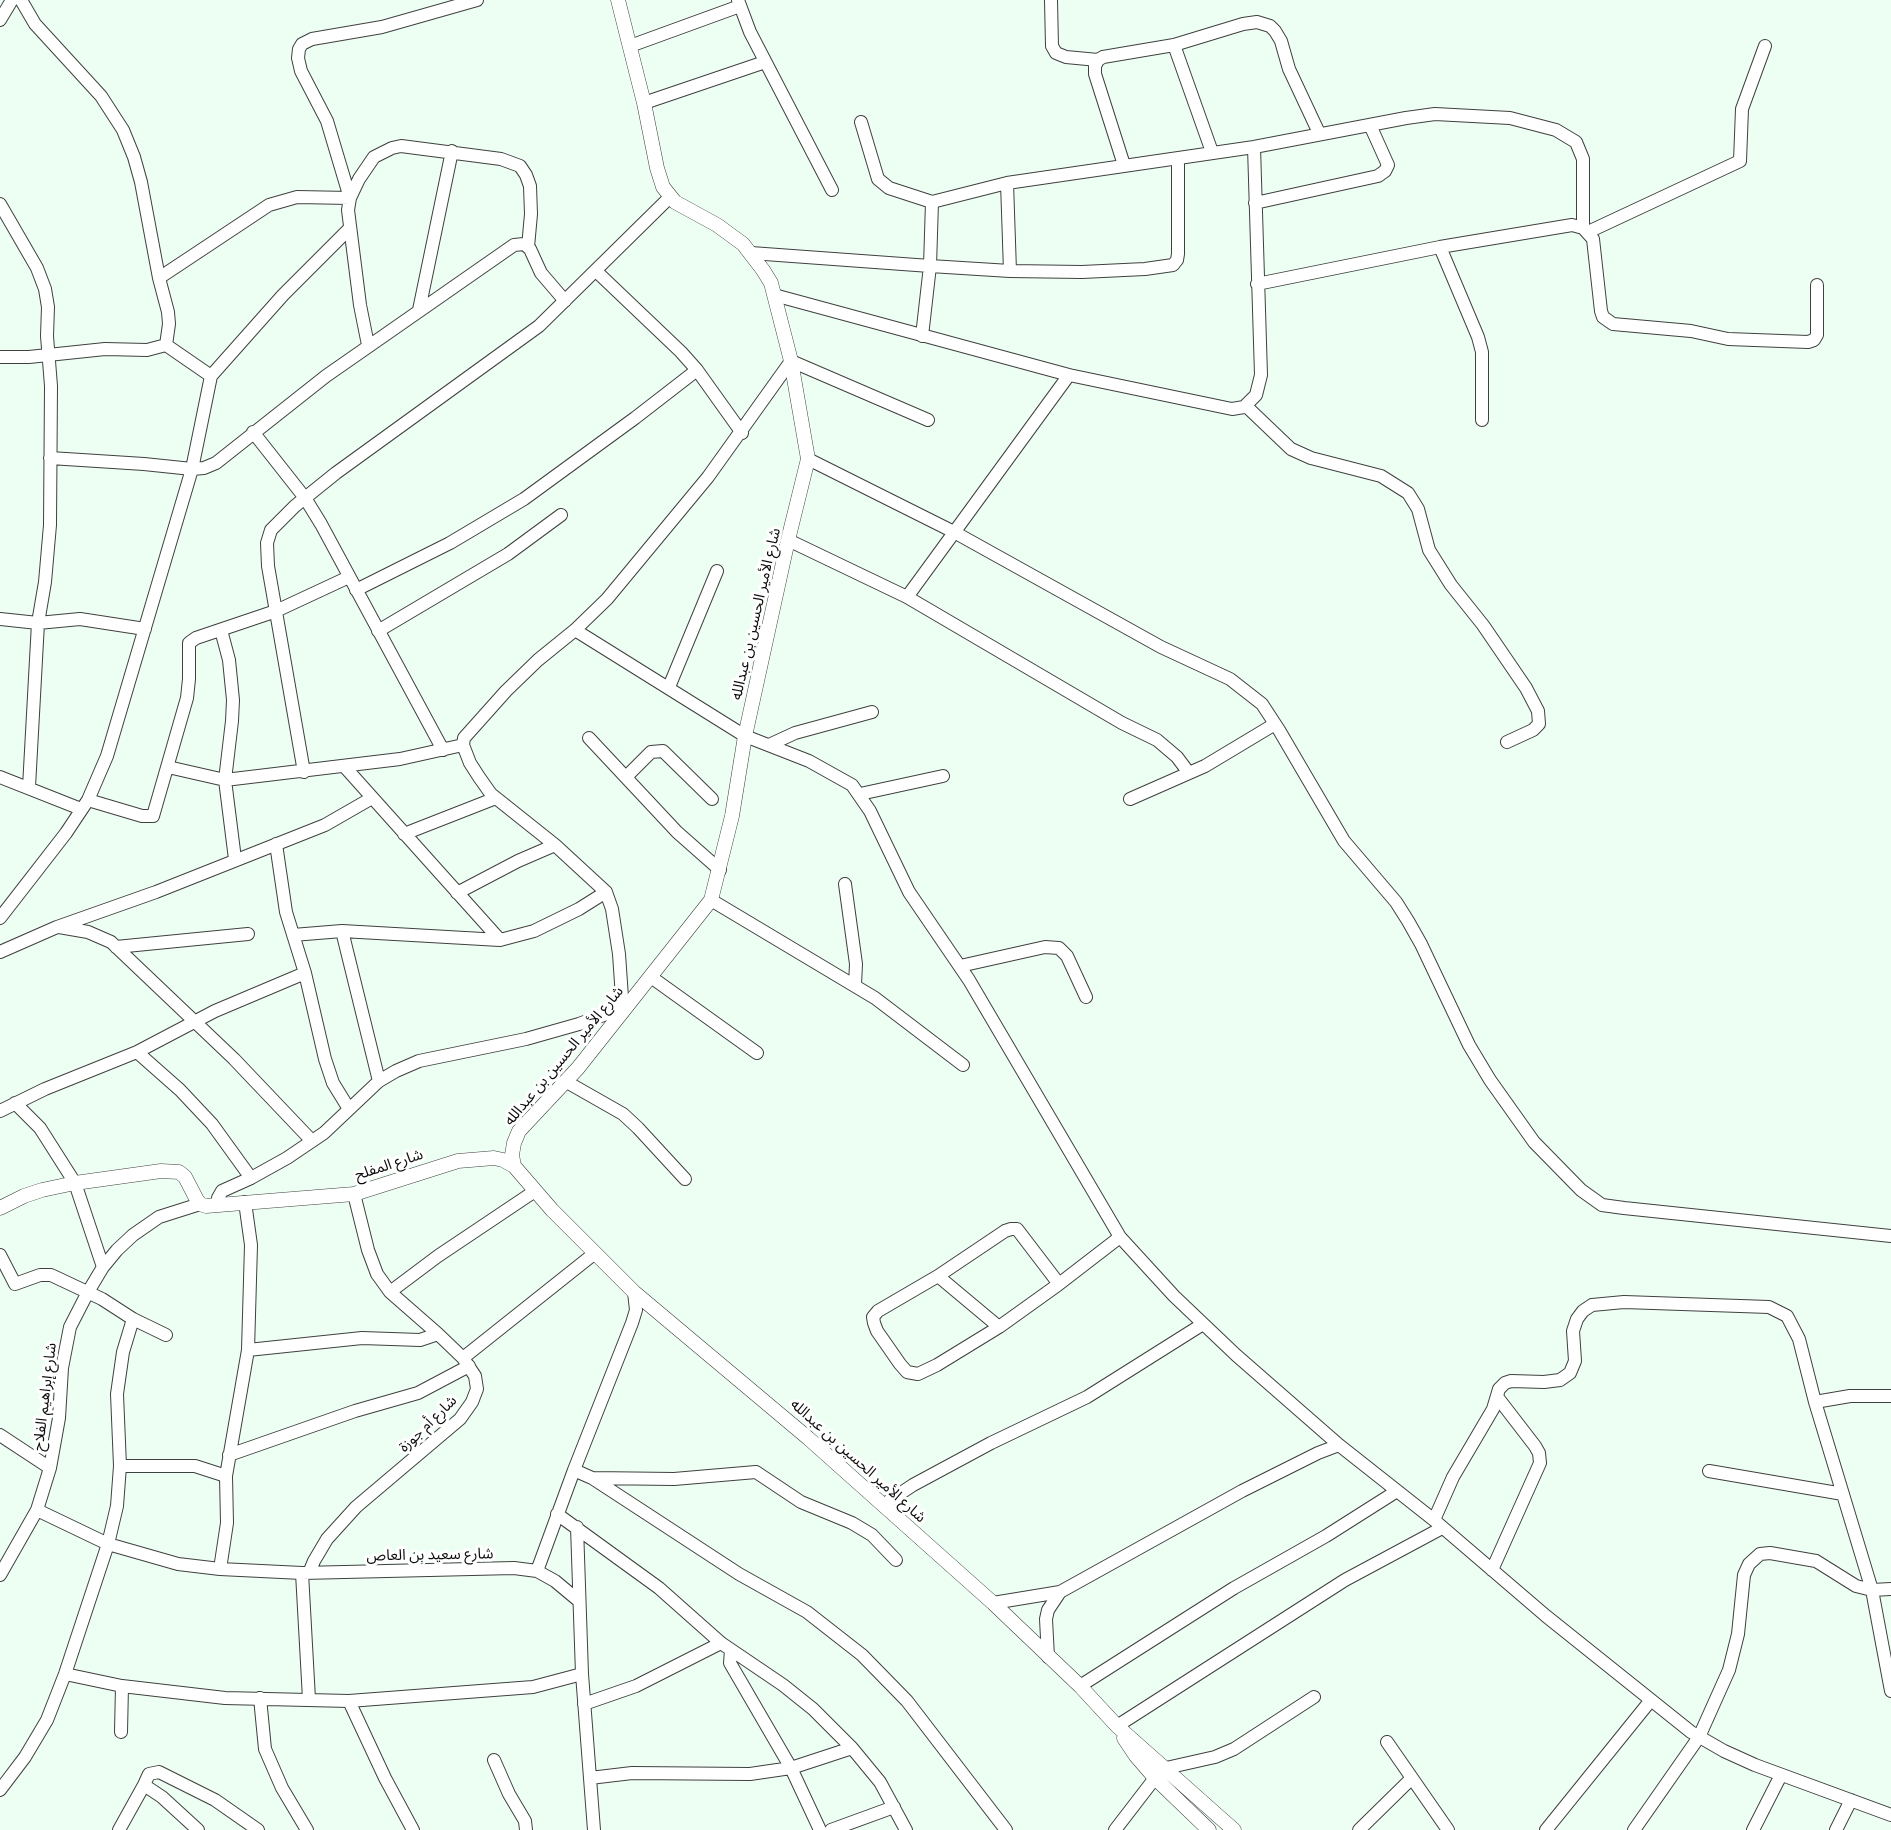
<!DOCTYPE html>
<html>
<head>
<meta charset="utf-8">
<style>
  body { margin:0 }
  canvas { display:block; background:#edfff3 }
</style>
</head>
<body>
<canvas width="1891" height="1830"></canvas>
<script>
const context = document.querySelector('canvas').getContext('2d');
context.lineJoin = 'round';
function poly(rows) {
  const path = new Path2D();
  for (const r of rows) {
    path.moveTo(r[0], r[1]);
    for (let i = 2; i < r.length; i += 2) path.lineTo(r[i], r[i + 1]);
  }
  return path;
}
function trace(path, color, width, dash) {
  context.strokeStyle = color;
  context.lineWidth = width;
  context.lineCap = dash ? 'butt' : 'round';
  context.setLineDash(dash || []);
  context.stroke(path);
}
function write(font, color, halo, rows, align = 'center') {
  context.font = font + ' "IBM Plex Serif","Noto Sans Arabic",serif';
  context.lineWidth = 6;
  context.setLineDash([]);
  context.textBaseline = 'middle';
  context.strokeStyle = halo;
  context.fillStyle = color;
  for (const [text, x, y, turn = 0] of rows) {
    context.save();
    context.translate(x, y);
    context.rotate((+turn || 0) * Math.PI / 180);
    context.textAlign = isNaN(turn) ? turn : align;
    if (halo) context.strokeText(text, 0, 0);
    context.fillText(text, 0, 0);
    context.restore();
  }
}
const minor = poly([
  [21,0,35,24,101,96,123,130,134,157,141,182,159,278,168,312,169,324,166,345,211,376],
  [738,0,750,32,832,190],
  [1051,0,1052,46,1056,53,1066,57,1098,60,1103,57,1174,45,1243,24,1257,22,1270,26,1275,31,1281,41,1289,69,1319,133],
  [0,20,12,0],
  [1174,45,1212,152],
  [630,46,740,6],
  [1098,60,1095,66,1095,74,1124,165],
  [644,103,765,62],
  [861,122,878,179,889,188,932,202,1007,183,1254,147,1406,118,1435,114,1510,118,1556,130,1576,142,1583,159,1583,228],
  [1007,183,1010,271],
  [1255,203,1378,176,1385,171,1388,165,1370,125],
  [0,204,37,268,45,289,48,307,47,336,51,386,50,525,45,582,38,623,29,787],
  [1588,232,1740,161,1742,109,1765,46],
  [1440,247,1478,337,1482,352,1482,420],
  [751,253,930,266,932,202],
  [596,271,681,352,697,370,742,433],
  [159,278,269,205,297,197,350,198,359,179,374,157,392,148,401,146,501,159,520,166,526,175,530,186,531,214,528,247],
  [1257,284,1440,247,1572,225,1583,228,1593,239,1601,311,1603,317,1613,324,1691,331,1728,339,1808,342,1814,340,1817,335,1817,285],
  [774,295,1069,375,1232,409,1244,407,1256,395,1261,375,1254,147],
  [419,310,452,151],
  [922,336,930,266,1010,271,1082,272,1145,269,1173,265,1177,260,1178,254,1178,158],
  [368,345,360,305,348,210,350,198,327,121,301,71,298,58,299,49,302,44,312,39,382,27,477,0],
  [0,357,29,357,105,349,147,350,166,345],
  [1246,406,1291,449,1311,458,1381,476,1408,493,1418,509,1429,550,1451,585,1483,625,1526,688,1538,711,1539,724,1533,730,1507,742],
  [253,432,305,498,321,524,443,750],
  [50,458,144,464,192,469,204,468,216,463,326,376,514,245,524,244,530,249,541,273,565,301],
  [808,459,954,532,1161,647,1230,679,1262,704,1279,730,1344,841,1396,902,1408,921,1421,944,1469,1045,1490,1080,1534,1142,1581,1190,1602,1205,1624,1208,1891,1236],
  [788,540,907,597,1122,723,1157,740,1177,757,1189,773],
  [356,590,450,543,524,499,635,418,697,370],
  [907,597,1069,375],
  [0,619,38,623,80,619,145,629],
  [575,630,745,736,809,761,852,785,870,811,909,892,969,980,1120,1237,1174,1296,1236,1355,1339,1445,1434,1520,1546,1616,1691,1732,1724,1751,1755,1765,1891,1815],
  [378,631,508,554,561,515],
  [669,687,717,571],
  [589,738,677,832,720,870],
  [769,745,795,733,872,712],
  [344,766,500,940],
  [168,767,225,780,232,721,233,700,229,660,221,630],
  [304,772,268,566,267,543,271,530,295,506,336,473,539,326,670,197],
  [0,777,81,809],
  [626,777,651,752,663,751,712,799],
  [860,794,943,776],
  [1130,799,1205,766,1275,724],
  [88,800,142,816,153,816,187,698,189,679,189,643,196,638,276,611,349,577],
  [404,834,496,798],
  [276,844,286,912,305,973,325,1059,333,1083,349,1109],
  [235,859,225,780,400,759,463,745],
  [845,884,856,964,855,985],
  [457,893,518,861,555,845],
  [711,900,875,998,963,1065],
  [0,918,66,833,88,800,107,756,192,469,211,376,283,295,350,228],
  [59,927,88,932,111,942,234,1059,312,1141],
  [342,931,379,1081],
  [293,935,342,931,500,940,534,931,579,909,606,892],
  [116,947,248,934],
  [0,952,57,927,156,892,325,825,372,798],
  [960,966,1045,947,1059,948,1067,956,1086,997],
  [651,977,757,1053],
  [623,1012,619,954,612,909,606,892,555,845,491,794,479,777,470,763,463,745,464,738,506,691,538,660,575,630,607,599,708,477,791,361,928,420],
  [137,1052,180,1090,212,1124,251,1178],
  [565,1081,623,1114,638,1128,685,1179],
  [15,1103,40,1128,75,1183,103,1267],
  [0,1111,45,1089,137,1052,215,1011,305,973],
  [219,1204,218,1198,222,1191,251,1178,287,1158,324,1133,379,1081,396,1071,419,1061,526,1039,579,1024,609,1013,622,1006],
  [0,1255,15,1284,40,1275,51,1275,102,1299,133,1319,166,1335],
  [938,1276,999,1327],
  [1059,1284,1017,1229,1011,1229,1005,1231,938,1276,878,1311,873,1317,874,1323,877,1331,900,1364,907,1372,918,1374,937,1365,999,1327,1059,1284,1120,1237],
  [390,1292,438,1256,535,1191],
  [248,1350,362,1338,420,1340,438,1334],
  [463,1358,595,1253],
  [1815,1402,1850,1396,1891,1396],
  [0,1435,50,1468],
  [229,1455,355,1411,418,1393,469,1366],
  [120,1466,195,1466,226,1476],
  [574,1470,592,1478,739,1574,807,1612,862,1655,907,1701,1006,1830],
  [1709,1471,1843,1494],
  [592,1478,674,1479,756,1472,801,1502,852,1523,872,1535,896,1560],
  [883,1505,913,1485,991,1443,1087,1397,1203,1324],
  [37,1510,108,1544,178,1564,220,1569,302,1573,514,1568,537,1571,574,1470,632,1323,636,1310,634,1292],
  [557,1514,659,1588,721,1643,783,1685,813,1709,852,1748,880,1782,906,1830],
  [1434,1520,1453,1477,1493,1409,1499,1389,1505,1383,1511,1381,1544,1382,1560,1380,1570,1373,1575,1361,1573,1331,1577,1319,1583,1311,1592,1305,1624,1302,1769,1307,1787,1316,1799,1339,1815,1402,1872,1590,1891,1589],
  [577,1527,582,1674,594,1830],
  [220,1569,227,1523,226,1476,248,1350,251,1245,245,1202],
  [1492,1570,1540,1463,1539,1453,1535,1446,1498,1398],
  [537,1571,555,1581,579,1601],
  [302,1573,309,1699],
  [309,1573,314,1561,327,1539,356,1507,460,1419,472,1402,477,1389,475,1376,463,1358,438,1334,390,1292,377,1274,368,1250,354,1194],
  [0,1575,37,1510,50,1468,59,1418,62,1368,70,1327,88,1292,103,1267,117,1250,133,1235,159,1217,200,1204],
  [993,1603,1060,1592,1242,1491,1318,1453,1339,1445],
  [731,1650,730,1663,791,1768,820,1830],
  [1048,1657,1046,1619,1048,1610,1060,1592],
  [65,1674,122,1686,225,1698,349,1701,533,1687,582,1674],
  [1080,1686,1234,1588,1326,1536,1397,1491],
  [260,1698,265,1749,282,1788,307,1830],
  [349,1701,385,1778,413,1830],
  [584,1704,636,1686,721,1643],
  [1117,1726,1345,1580,1442,1528],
  [121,1732,122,1686],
  [1387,1742,1448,1830],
  [494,1760,509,1794,525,1821,526,1830],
  [590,1778,632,1773,750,1774,791,1768,852,1748],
  [144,1785,149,1774,159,1772,215,1800,258,1830],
  [0,1790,25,1757,47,1720,65,1674,108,1544,117,1506,120,1466,117,1394,123,1352,133,1319],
  [119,1830,144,1785,162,1797,198,1830],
  [831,1830,894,1807],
  [1115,1830,1155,1778,1166,1768,1215,1757,1234,1749,1314,1697],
  [1359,1830,1412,1778],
  [1546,1830,1651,1700],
  [1634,1830,1699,1737,1729,1670,1738,1634,1744,1575,1749,1564,1760,1554,1770,1553,1816,1561,1856,1586,1872,1590,1891,1691],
  [1753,1830,1781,1775],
  [1836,1830,1851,1800]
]);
const tertiary = poly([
  [618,0,644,103,657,168,663,187,675,202,717,225,743,244,763,270,771,283,791,361,808,459,788,540,745,736,732,816,711,900,578,1068,519,1131,514,1143,512,1155,514,1166,552,1210,634,1292,808,1438,993,1603,1080,1686,1117,1726,1234,1830],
  [0,1208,24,1196,42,1190,75,1183,161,1171,179,1172,185,1177,197,1200,200,1204,206,1206,354,1194,458,1161,494,1158,503,1160,514,1166],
  [1124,1738,1136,1756,1155,1778,1209,1830]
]);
const streetNames = [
  ["شارع الأمير الحسين بن عبدالله",756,614,-77],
  ["شارع الأمير الحسين بن عبدالله",564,1056,-50],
  ["شارع المفلح",389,1165,-18],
  ["شارع إبراهيم الفلاح",45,1397,-83],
  ["شارع أم جوزة",428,1424,-44],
  ["شارع الأمير الحسين بن عبدالله",858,1461,42],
  ["شارع سعيد بن العاص",430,1555,-1]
];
trace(minor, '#404040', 14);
trace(tertiary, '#404040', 15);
trace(minor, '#fff', 12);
trace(tertiary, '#fff', 14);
write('15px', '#0d0d0d', '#fff', streetNames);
</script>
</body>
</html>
